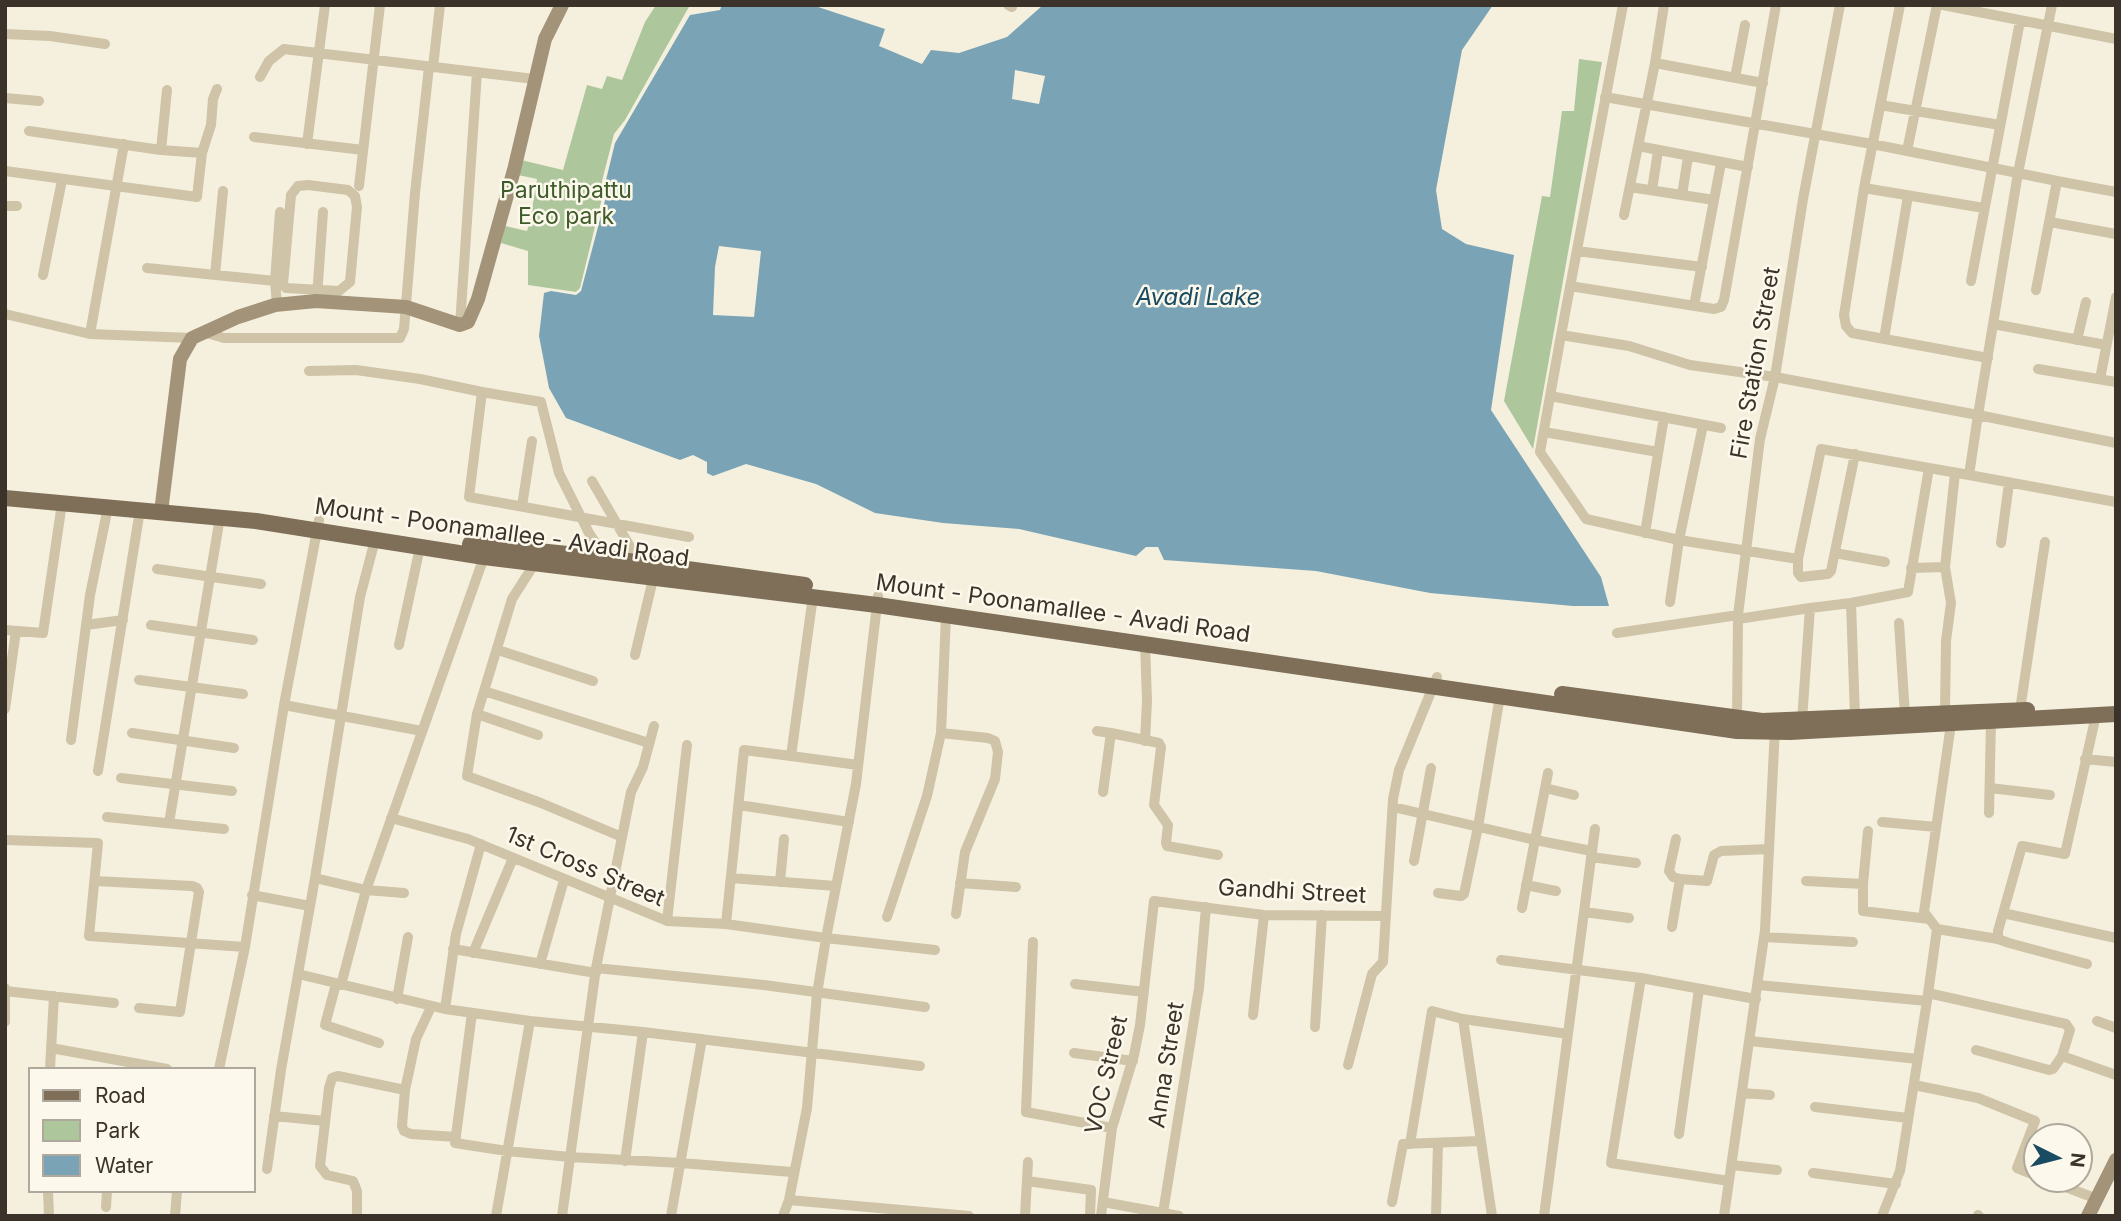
<!DOCTYPE html>
<html>
<head>
<meta charset="utf-8">
<style>
  body { margin:0 }
  #map { position:relative; width:2121px; height:1221px; overflow:hidden; background:#f5f0de; font-family:Inter,sans-serif }
  canvas { display:block }
  .frame { position:absolute; inset:0; border:7px solid #3b3329; pointer-events:none }
  .legend { position:absolute; left:28px; top:1067px; width:228px; height:126px; box-sizing:border-box; background:#fcf8eb; border:2px solid #afa99d; margin:0; padding:9px 12px; list-style:none; font-size:21px; color:#3b3329 }
  .legend li { display:flex; align-items:center; gap:14px; height:35px }
  .legend b { width:35px; border:2px solid #afa99d }
  .north { position:absolute; left:2023px; top:1123px; width:70px; height:70px; box-sizing:border-box; background:#fcf8eb; border:2px solid #afa99d; border-radius:50%; rotate:96deg; font-size:19px; font-weight:700; line-height:28px; text-align:center; color:#3b3329 }
  .north::after { content:''; display:block; margin:auto; width:24px; height:32px; background:#194b62; clip-path:polygon(50% 0,100% 100%,50% 72%,0 100%) }
</style>
</head>
<body>
<div id="map">
<canvas width="2121" height="1221"></canvas>
<div class="frame"></div>
<ul class="legend">
<li><b style="height:9px;background:#7f6f59"></b>Road</li>
<li><b style="height:19px;background:#aec69c"></b>Park</li>
<li><b style="height:19px;background:#7aa4b5"></b>Water</li>
</ul>
<div class="north">N</div>
</div>
<script>
const context = document.querySelector('canvas').getContext('2d');
context.lineJoin = 'round';
function paint(path, color) {
  context.fillStyle = color;
  context.fill(path, 'evenodd');
}
function poly(rows) {
  const path = new Path2D();
  for (const r of rows) {
    path.moveTo(r[0], r[1]);
    for (let i = 2; i < r.length; i += 2) path.lineTo(r[i], r[i + 1]);
  }
  return path;
}
function trace(path, color, width, dash) {
  context.strokeStyle = color;
  context.lineWidth = width;
  context.lineCap = dash ? 'butt' : 'round';
  context.setLineDash(dash || []);
  context.stroke(path);
}
function write(font, color, halo, rows, align = 'center') {
  context.font = font + ' Inter,sans-serif';
  context.lineWidth = 5;
  context.setLineDash([]);
  context.textBaseline = 'middle';
  context.strokeStyle = halo;
  context.fillStyle = color;
  for (const [text, x, y, turn = 0] of rows) {
    context.save();
    context.translate(x, y);
    context.rotate((+turn || 0) * Math.PI / 180);
    context.textAlign = isNaN(turn) ? turn : align;
    if (halo) context.strokeText(text, 0, 0);
    context.fillText(text, 0, 0);
    context.restore();
  }
}
const green = poly([
  [656,5,690,5,625,120,614,134,602,181,603,194,580,288,576,292,528,285,528,251,501,243,505,226,527,231,530,221,537,179,518,175,521,160,563,170,587,85,602,89,607,76,622,80,645,22],
  [1579,59,1602,62,1533,449,1504,401,1542,196,1550,197,1562,111,1574,111]
]);
const water = poly([
  [722,5,812,5,885,29,879,46,922,64,931,50,959,53,1007,37,1043,5,1493,5,1462,50,1436,190,1442,229,1466,244,1514,255,1491,410,1601,577,1609,606,1573,606,1430,593,1316,571,1164,560,1158,547,1146,547,1136,556,1019,529,943,523,875,513,816,484,746,464,713,476,707,473,707,462,693,455,680,460,566,418,549,388,539,336,544,293,551,291,576,295,581,291,607,193,606,180,615,143,690,15,720,10],
  [1015,70,1045,76,1039,104,1012,99],
  [719,246,761,251,754,317,713,315,715,267]
]);
const street = poly([
  [1008,5,1012,7],
  [1900,5,1864,188,1844,315,1846,326,1852,333,1988,358],
  [1943,5,2116,39],
  [2052,5,2018,173,2057,181],
  [5,34,50,36,105,44],
  [1655,63,1763,83],
  [433,67,440,5],
  [260,77,269,61,284,49,534,79],
  [1735,78,1745,25],
  [1605,97,1872,144,2018,173,1978,415,1775,377,1690,365,1629,346,1561,335,1623,5],
  [5,98,39,101],
  [1880,105,2000,125],
  [29,131,161,150,202,153,211,125,213,99,217,89],
  [254,137,363,150],
  [307,144,325,5],
  [1638,146,1748,167],
  [161,150,167,90],
  [1907,151,1937,5],
  [5,171,197,197,202,153],
  [308,185,348,190,355,196,357,207,350,282,339,291,286,288,283,284,291,195,298,186,308,185],
  [359,186,380,5],
  [1630,187,1714,200],
  [1864,188,1984,208],
  [1652,190,1658,151],
  [1682,195,1688,157],
  [5,206,17,206],
  [1624,215,1655,63,1664,5],
  [2050,222,2116,234],
  [1577,251,1702,267],
  [147,268,275,281],
  [43,275,62,180],
  [215,275,223,191],
  [1971,281,2020,21],
  [1570,286,1714,309,1721,307,1724,300,1776,5],
  [2036,290,2057,181,2116,192],
  [317,297,323,212],
  [277,305,275,281,280,212],
  [1694,306,1721,163],
  [5,314,90,334,192,338],
  [1993,324,2106,345],
  [460,325,477,72],
  [203,332,224,338,400,338,404,329,415,193,429,67],
  [90,334,124,144],
  [1561,335,1540,452,1586,519,1679,540,1798,559,1821,449,1969,475],
  [1884,339,1908,196],
  [2077,340,2086,302],
  [2038,369,2116,382],
  [309,371,356,370,420,379,482,392,469,497,689,537],
  [2100,379,2116,297],
  [482,392,541,402,559,473,589,533,606,558],
  [1550,396,1721,428],
  [1544,432,1658,452],
  [2116,443,1978,415,1969,475,2116,502],
  [592,481,639,562],
  [522,506,532,441],
  [1645,533,1664,417],
  [2001,543,2009,483],
  [1835,553,1885,562],
  [1798,559,1798,573,1801,577,1828,574,1831,571,1855,454],
  [535,563,512,599,477,714,467,776,541,803,622,837],
  [1945,567,1951,603,1946,641,1945,712],
  [1911,568,1945,567,1955,473],
  [157,569,261,584],
  [813,596,791,756,858,765],
  [1670,602,1679,540,1703,425],
  [1851,603,1908,592,1929,468],
  [946,616,941,733,988,738,995,741,998,752,995,779,965,852,956,914],
  [1738,619,1810,608],
  [1899,623,1905,715],
  [86,625,123,620],
  [151,625,253,640],
  [5,630,43,633,62,503],
  [1617,633,1738,615],
  [1145,643,1147,701,1145,741],
  [399,645,420,547],
  [498,650,593,681],
  [635,655,653,579],
  [139,680,243,694],
  [484,691,649,743],
  [284,705,422,731],
  [5,709,16,631],
  [2020,710,2045,542],
  [477,714,538,735],
  [1737,720,1738,615,1760,439,1775,377,1803,199,1840,5],
  [1802,720,1810,608,1851,603,1855,716],
  [1097,731,1111,733],
  [132,733,234,748],
  [71,740,90,595,108,507],
  [2085,759,2116,762],
  [98,771,140,510],
  [121,778,232,791],
  [1545,788,1574,795],
  [1990,788,2050,795],
  [1103,792,1111,733,1159,743,1161,747,1154,805,1168,825,1166,843,1167,846,1218,855],
  [739,805,849,822],
  [1393,807,1535,840,1522,908],
  [1989,813,1991,721],
  [107,817,224,829],
  [391,818,468,839,667,921,726,924,826,938,935,950],
  [1882,822,1936,827],
  [169,823,220,517],
  [1868,831,1863,884,1863,911,1929,919],
  [1676,839,1669,871,1673,877,1680,879],
  [5,840,98,843,89,936,245,947],
  [1592,851,1595,829],
  [1591,857,1636,863],
  [1414,861,1431,768],
  [315,878,366,890,484,557],
  [731,878,836,886],
  [95,881,192,886,197,888,199,892,180,1012,139,1008],
  [1806,881,1863,884],
  [780,882,784,839],
  [960,883,1016,887],
  [1526,885,1556,891],
  [1438,893,1461,896,1464,894,1478,827,1500,696],
  [252,895,310,906],
  [1584,912,1629,918],
  [2003,913,2116,938],
  [887,917,927,796,941,733],
  [667,921,687,745],
  [726,924,744,750,791,756],
  [1672,927,1680,879,1707,881,1714,855,1721,851,1769,849],
  [1937,929,1998,939],
  [1765,937,1853,942],
  [1033,942,1026,1112,1112,1128],
  [453,949,596,973],
  [473,953,513,858],
  [1501,960,1641,978],
  [540,964,564,880],
  [2087,964,2009,943,1998,939,1998,931,2022,846,2065,854,2096,715],
  [596,968,764,985,925,1007],
  [298,974,445,1009,530,1021,643,1032,920,1066],
  [336,984,325,1025,379,1043],
  [1075,984,1144,992],
  [341,985,366,890,404,893],
  [1758,985,1927,1001,1937,929,1924,912,1951,724],
  [5,988,5,1022],
  [5,991,114,1003],
  [1928,993,2066,1024,2070,1030,2062,1056,2116,1075],
  [397,999,408,937],
  [431,1007,416,1039,405,1090,402,1126,404,1131,411,1134,456,1137],
  [445,1009,456,934,481,844],
  [472,1013,455,1143,507,1151,570,1157,681,1163,792,1172],
  [1253,1015,1264,915],
  [2097,1021,2116,1028],
  [1315,1027,1322,915],
  [1750,1041,1918,1059],
  [51,1048,167,1069],
  [1976,1050,2049,1070,2053,1069,2062,1056],
  [1074,1053,1133,1061],
  [1348,1065,1372,974,1383,962,1393,799,1399,770,1437,677],
  [50,1069,54,996],
  [219,1069,245,947,284,705,319,520],
  [1914,1085,1978,1098,2035,1121,2017,1168,2037,1176],
  [1742,1093,1770,1095],
  [1815,1107,1908,1118],
  [274,1116,325,1121],
  [1679,1134,1699,989],
  [1410,1144,1432,1011,1463,1019],
  [625,1161,643,1032],
  [1732,1165,1777,1170],
  [267,1169,281,1070,315,878,360,597,375,540],
  [1813,1173,1896,1184],
  [2045,1179,2097,1199],
  [1027,1181,1091,1190,1090,1216],
  [1729,1181,1611,1163,1641,978,1756,999],
  [48,1191,49,1216],
  [789,1200,969,1216],
  [1103,1202,1163,1213],
  [1392,1202,1403,1144,1480,1141],
  [106,1207,107,1191],
  [1978,1215,1979,1216],
  [175,1216,177,1191],
  [357,1216,357,1191,353,1181,327,1175,320,1166,329,1088,332,1078,338,1076,405,1090],
  [496,1216,530,1021],
  [562,1216,596,968,631,792,643,767,654,726],
  [671,1216,702,1039],
  [783,1216,789,1200,807,1108,817,994,826,938,856,784,878,596],
  [1025,1216,1028,1162],
  [1101,1216,1112,1128,1134,1055,1140,1025,1154,901,1264,915,1385,916],
  [1179,1216,1163,1213,1199,988,1206,907],
  [1436,1216,1438,1144],
  [1492,1216,1463,1019,1568,1034],
  [1544,1216,1592,851,1535,840,1548,773],
  [1724,1216,1765,930,1775,728],
  [1882,1216,1900,1171,1927,1001]
]);
const secondary = poly([
  [161,512,180,359,192,338,238,317,275,305,316,301,406,307,460,325,468,322,478,299,514,170,545,39,562,5],
  [2088,1216,2116,1160]
]);
const primary = poly([
  [5,498,256,521,484,557,877,605,1737,731,1790,732,2116,714],
  [470,544,606,558,805,585],
  [1562,694,1762,721,2027,710]
]);
const parkNames = [
  ["Paruthipattu",566,191],
  ["Eco park",566,217]
];
const streetNames = [
  ["Fire Station Street",1756,363,-80],
  ["Mount - Poonamallee - Avadi Road",502,533,8],
  ["Mount - Poonamallee - Avadi Road",1063,609,8],
  ["1st Cross Street",585,867,23],
  ["Gandhi Street",1292,892,3],
  ["Anna Street",1167,1065,-81],
  ["VOC Street",1107,1075,-77]
];
const waterNames = [
  ["Avadi Lake",1198,298]
];
paint(green, '#aec69c');
paint(water, '#7aa4b5');
trace(street, '#cfc3a8', 10);
trace(secondary, '#a39379', 14);
trace(primary, '#7f6f59', 16);
write('23px', '#3e5c2a', '#fcf8eb', parkNames);
write('23px', '#3b3329', '#fcf8eb', streetNames);
write('italic 24px', '#194b62', '#fcf8eb', waterNames);
</script>
</body>
</html>
